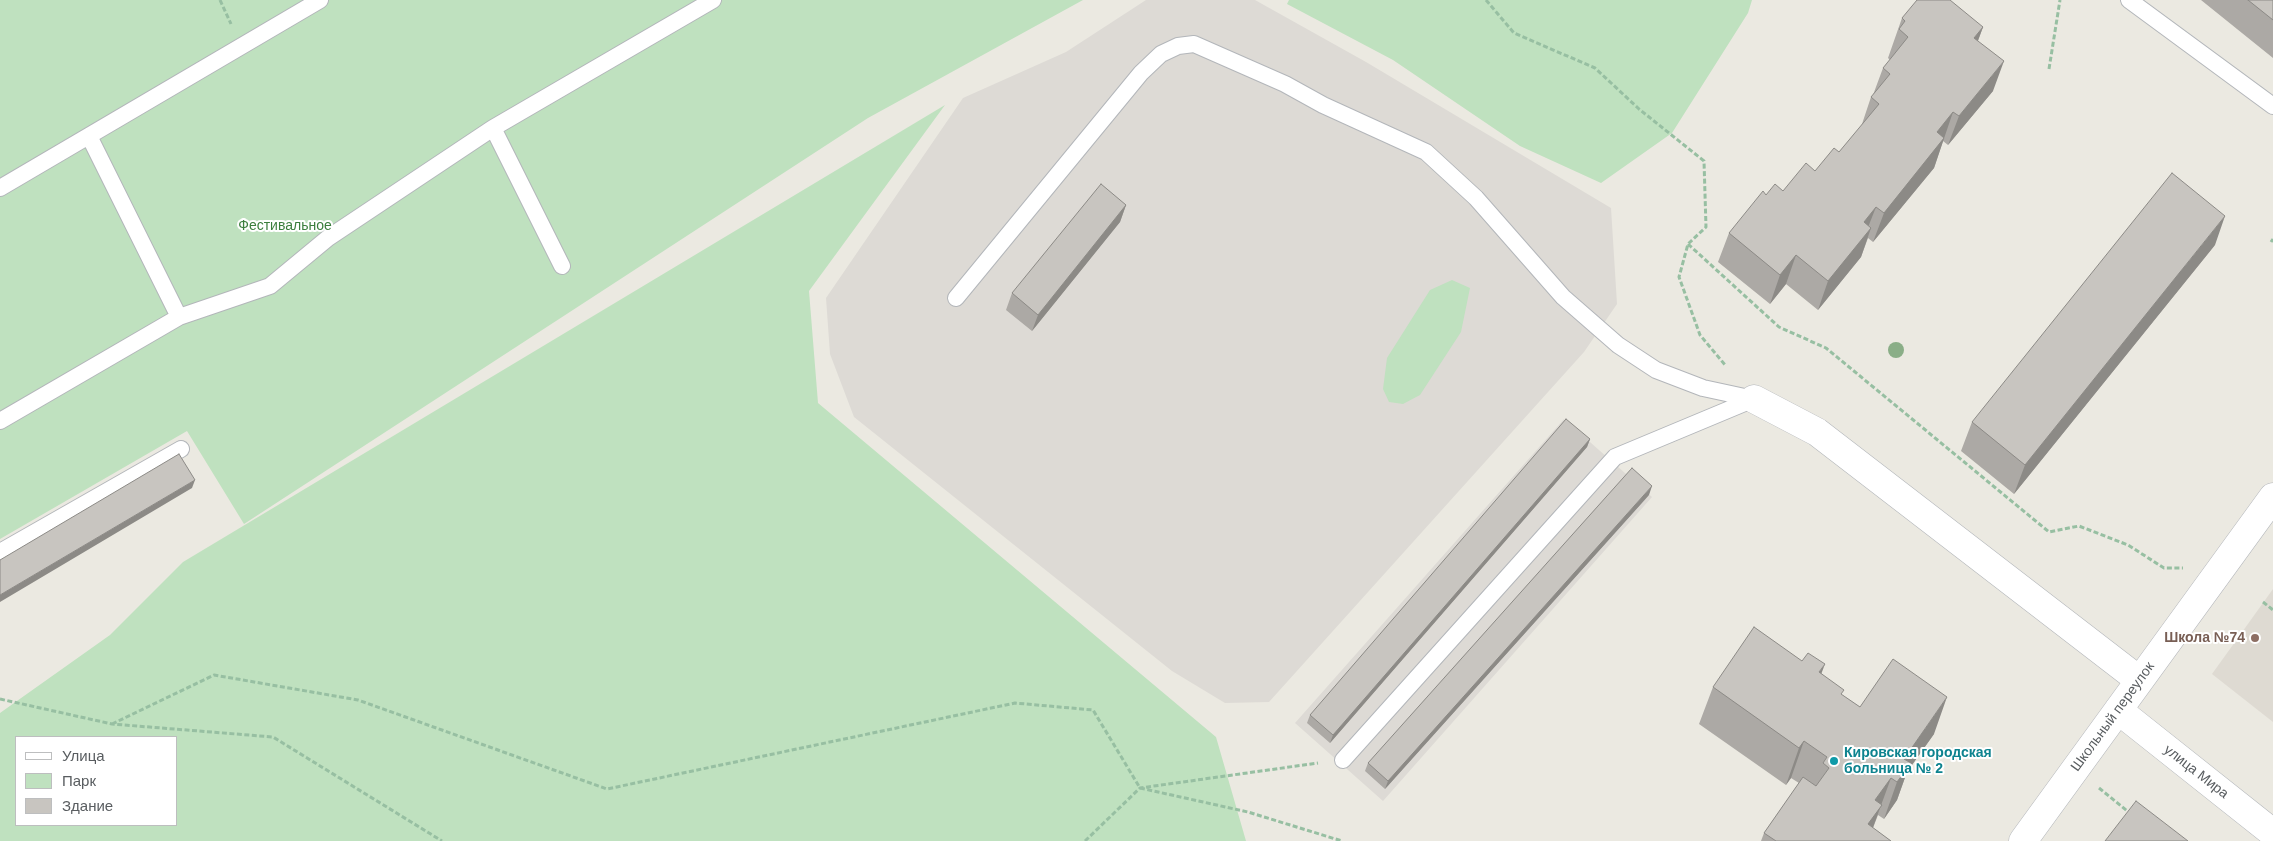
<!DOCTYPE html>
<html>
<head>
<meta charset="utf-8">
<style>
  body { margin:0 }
  #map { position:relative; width:2273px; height:841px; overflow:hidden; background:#ebe9e1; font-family:Arial,sans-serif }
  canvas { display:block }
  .legend { position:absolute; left:15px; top:736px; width:162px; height:90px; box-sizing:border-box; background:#fff; border:1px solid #bdbebf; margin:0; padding:6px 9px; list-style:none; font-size:15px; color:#595d60 }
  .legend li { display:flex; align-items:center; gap:10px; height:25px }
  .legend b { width:25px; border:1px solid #bdbebf }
</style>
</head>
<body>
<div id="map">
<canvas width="2273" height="841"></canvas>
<ul class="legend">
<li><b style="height:6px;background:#fff"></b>Улица</li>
<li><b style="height:14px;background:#bfe1bf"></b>Парк</li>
<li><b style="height:14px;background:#c8c5c0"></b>Здание</li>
</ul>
</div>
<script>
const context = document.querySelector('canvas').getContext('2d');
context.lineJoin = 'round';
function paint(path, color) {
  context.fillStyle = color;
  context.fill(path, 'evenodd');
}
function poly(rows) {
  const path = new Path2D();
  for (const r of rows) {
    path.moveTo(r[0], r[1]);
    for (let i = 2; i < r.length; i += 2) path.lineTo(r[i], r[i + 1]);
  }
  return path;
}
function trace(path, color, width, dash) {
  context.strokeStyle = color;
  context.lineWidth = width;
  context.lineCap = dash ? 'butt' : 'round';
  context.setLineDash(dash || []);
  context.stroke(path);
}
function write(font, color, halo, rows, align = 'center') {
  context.font = font + ' Arial,sans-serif';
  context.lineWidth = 4;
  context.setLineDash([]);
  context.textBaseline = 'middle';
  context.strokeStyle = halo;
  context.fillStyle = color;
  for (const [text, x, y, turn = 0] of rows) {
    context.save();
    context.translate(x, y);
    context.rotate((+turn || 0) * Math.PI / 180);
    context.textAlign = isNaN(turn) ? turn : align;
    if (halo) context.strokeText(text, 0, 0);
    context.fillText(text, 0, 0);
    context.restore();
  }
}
const industrial = poly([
  [1146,0,1255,0,1366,62,1611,208,1617,304,1584,352,1269,702,1225,703,1172,671,854,417,830,354,826,298,963,98,1066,52],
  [1564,419,1652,497,1383,801,1295,723]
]);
const education = poly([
  [2273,589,2273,722,2212,674]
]);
const green = poly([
  [0,0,1083,0,868,118,244,524,187,431,0,539],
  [1289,0,1752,0,1748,13,1672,133,1601,183,1520,146,1393,60,1287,4],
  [945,105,809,291,818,403,1216,737,1246,841,0,841,0,713,110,635,183,562],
  [16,737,176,737,176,825,16,825],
  [1452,280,1470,288,1461,332,1420,395,1403,404,1389,402,1383,389,1387,358,1430,290]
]);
const path = poly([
  [220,0,231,24],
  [1486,0,1514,33,1595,68,1639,109,1704,161,1706,227,1688,244,1679,277,1700,335,1726,366],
  [2049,69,2060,0],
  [2271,242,2273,239],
  [1688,244,1779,327,1826,348,2049,532,2079,526,2128,545,2164,568,2183,568],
  [2263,602,2273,610],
  [0,699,112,724,273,737,442,841],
  [112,724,214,675,358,700,607,789,1015,703,1093,710,1140,788,1248,812,1342,841],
  [2099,788,2131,814],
  [1085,841,1140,788,1318,763]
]);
const lane = poly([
  [2129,0,2273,106],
  [493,128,562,266],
  [89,136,179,317],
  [0,188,320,0],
  [956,298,1141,73,1161,54,1178,46,1194,44,1285,84,1323,105,1426,152,1476,198,1563,297,1618,345,1656,370,1703,388,1754,399],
  [0,421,179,317,270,286,328,238,493,128,713,0],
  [0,552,181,449],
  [1343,760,1615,457,1754,399]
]);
const street = poly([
  [1754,399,1817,432,2139,680],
  [2118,710,2273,833],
  [2023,841,2273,497]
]);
const trees = [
  [1896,350]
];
const wall = poly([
  [2201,0,2273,0,2273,58],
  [1902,18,1983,27,1978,41,1993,91,1948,145,1943,141,1934,168,1873,242,1868,238,1861,257,1818,310,1786,284,1770,304,1718,262,1729,233,1766,195,1783,191,1815,171,1839,152,1861,127,1871,97,1873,95,1883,68,1890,60,1888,58],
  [1126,205,1120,222,1032,331,1006,310,1012,293],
  [2215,245,2014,494,1961,451,1972,422],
  [1590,439,1587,447,1330,743,1307,723,1310,715],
  [1649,495,1385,789,1365,771,1368,763],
  [1821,673,1842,695,1860,707,1934,734,1907,772,1897,800,1884,819,1878,815,1873,828,1891,841,1761,841,1764,833,1799,783,1791,778,1786,785,1699,724,1713,687]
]);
const shadedWall = poly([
  [1983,27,1972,56,1974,38],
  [2004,61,1993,91,1948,145,1959,116],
  [1953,112,1934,168,1873,242,1884,213,1937,132],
  [1126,205,1120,222,1032,331,1038,315],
  [1876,207,1865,235,1871,228,1861,257,1818,310,1828,281,1864,222],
  [2225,216,2215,245,2014,494,2025,465],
  [1796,255,1786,284,1770,304,1780,275],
  [1590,439,1587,447,1330,743,1333,735],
  [195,480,192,488,0,602,0,595],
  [1652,486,1649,495,1385,789,1388,781],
  [1825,664,1811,701,1819,672],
  [1947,697,1934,734,1907,772,1897,800,1884,819,1897,782,1904,759],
  [1804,741,1791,778,1786,785,1799,748],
  [1891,778,1868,841,1862,841,1875,800]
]);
const building = poly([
  [1917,0,1950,0,1983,27,1974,38,2004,61,1959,116,1953,112,1937,132,1944,138,1884,213,1876,207,1864,222,1871,228,1828,281,1796,255,1780,275,1729,233,1763,191,1766,195,1775,184,1783,191,1806,163,1815,171,1834,148,1839,152,1879,104,1871,97,1890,74,1883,68,1908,37,1899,29,1905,21,1902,18,1917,0],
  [2248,0,2273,0,2273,20,2248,0],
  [2172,173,2225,216,2025,465,1972,422,2172,173],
  [1101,184,1126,205,1038,315,1012,293,1101,184],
  [1566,419,1590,439,1333,735,1310,715,1566,419],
  [179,454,195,480,0,595,0,560,179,454],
  [1632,468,1652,486,1388,781,1368,763,1632,468],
  [1754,627,1802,661,1808,653,1825,664,1819,672,1844,690,1841,694,1860,707,1893,659,1947,697,1904,759,1911,763,1897,782,1891,778,1875,800,1882,805,1868,824,1891,841,1776,841,1764,833,1803,777,1816,786,1829,768,1823,763,1827,757,1804,741,1799,748,1713,687,1754,627],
  [2136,801,2188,841,2105,841,2136,801]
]);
const markers = [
  [2255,638,5,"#8d6e63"],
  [1834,761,5,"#0f9aa8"]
];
const parkNames = [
  ["Фестивальное",285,226]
];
const educationNames = [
  ["Школа №74",2245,638]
];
const streetNames = [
  ["Школьный переулок",2113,717,-54],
  ["улица Мира",2196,772,38]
];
const cultureNames = [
  ["Кировская городская",1844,753],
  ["больница № 2",1844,769]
];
paint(industrial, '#dddad5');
paint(education, '#dedad2');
paint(green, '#bfe1bf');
trace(lane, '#b3b6ba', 18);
trace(street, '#b3b6ba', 29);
trace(path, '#97bfa2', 3, [5, 2.5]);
trace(lane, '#fff', 16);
trace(street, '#fff', 28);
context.fillStyle = '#8aae87';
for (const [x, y] of trees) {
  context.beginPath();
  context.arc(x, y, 8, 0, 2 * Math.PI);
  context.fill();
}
paint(wall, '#aca9a5');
paint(shadedWall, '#8c8a86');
paint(building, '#c8c5c0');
trace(building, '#8c8a86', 1);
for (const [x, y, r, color] of markers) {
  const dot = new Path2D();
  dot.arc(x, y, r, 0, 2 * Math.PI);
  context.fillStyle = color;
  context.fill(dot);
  trace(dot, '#fff', 2);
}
write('14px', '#3b7e3d', '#fff', parkNames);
write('bold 14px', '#785e54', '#fff', educationNames, 'right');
write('14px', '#595d60', '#fff', streetNames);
write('bold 14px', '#0d838f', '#fff', cultureNames, 'left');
</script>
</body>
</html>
